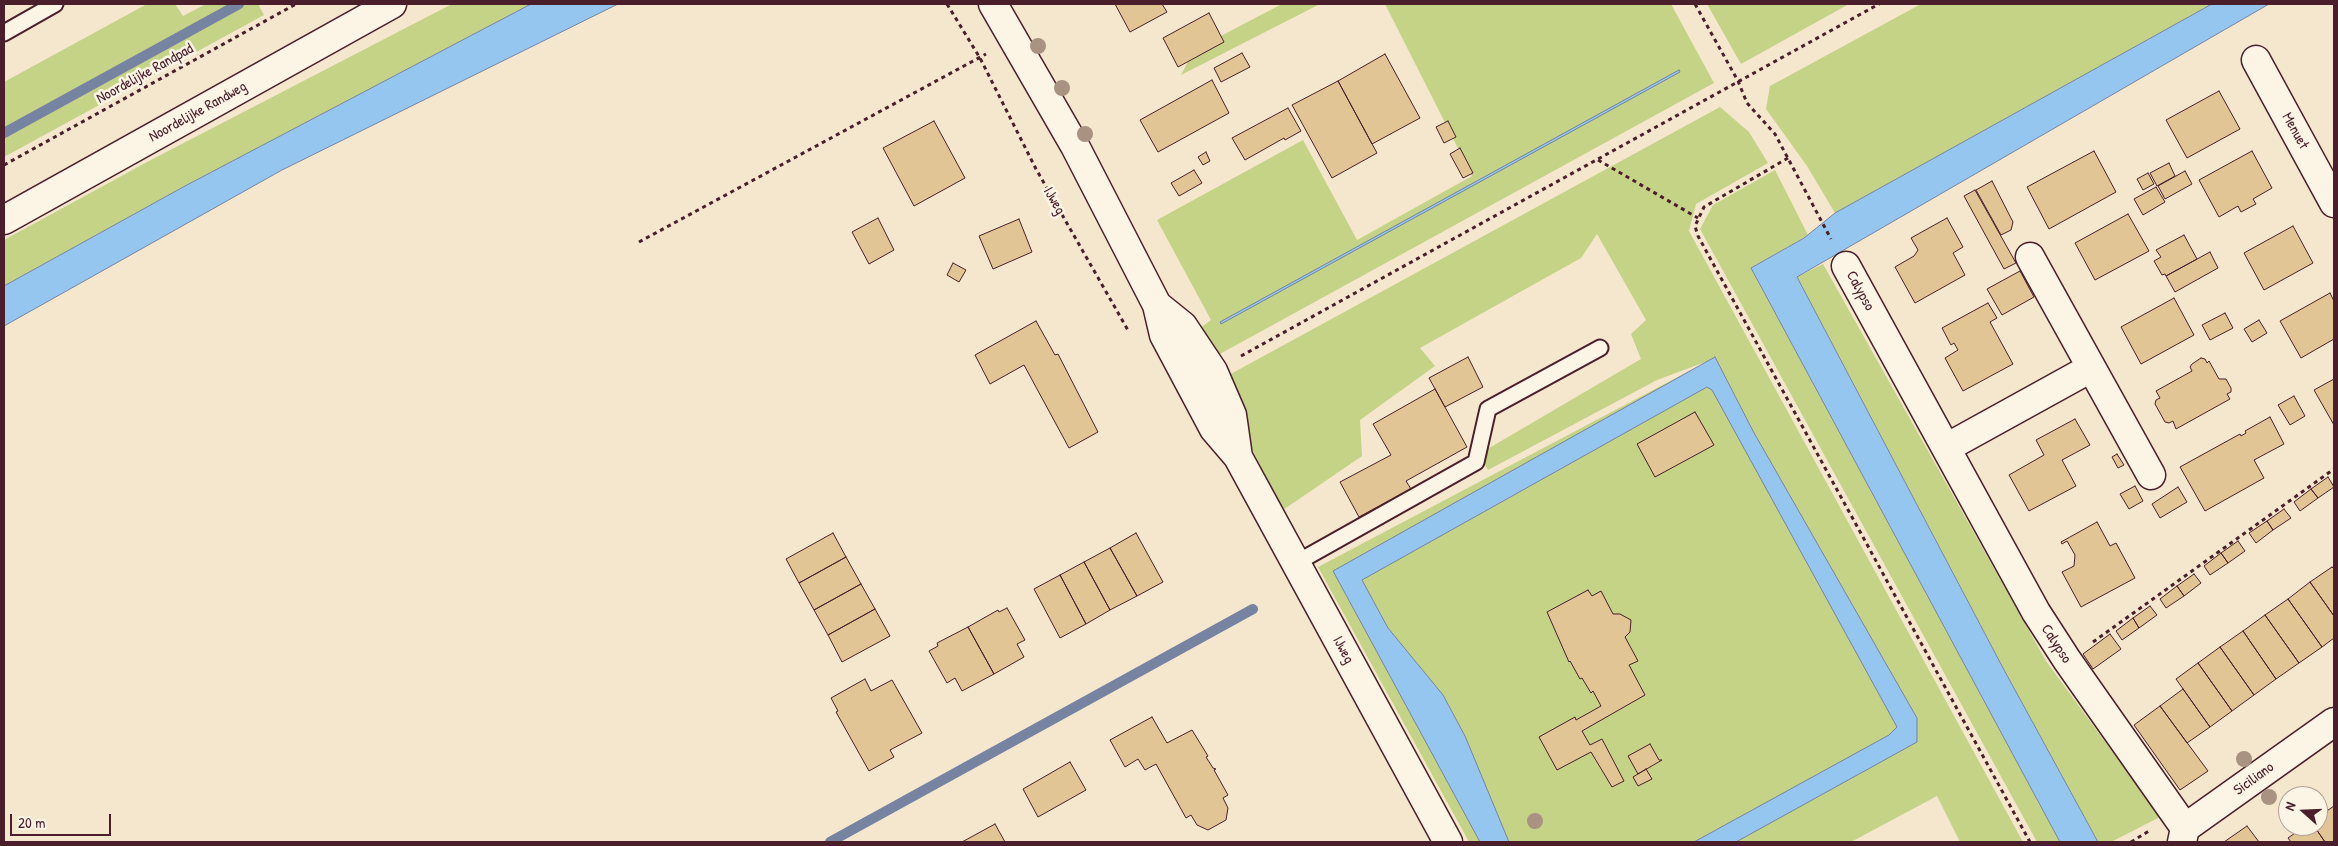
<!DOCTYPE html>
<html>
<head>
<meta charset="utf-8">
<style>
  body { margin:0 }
  #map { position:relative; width:2338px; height:846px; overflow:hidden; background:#f4e7cd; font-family:"Patrick Hand",sans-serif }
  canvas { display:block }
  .frame { position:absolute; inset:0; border:5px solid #4a1f2b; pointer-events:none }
  .north { position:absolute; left:2278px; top:786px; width:50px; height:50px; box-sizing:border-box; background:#fcf5e5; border:1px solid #b59f9b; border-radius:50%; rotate:290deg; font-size:14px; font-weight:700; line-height:20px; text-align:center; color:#4a1f2b }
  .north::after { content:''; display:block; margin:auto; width:18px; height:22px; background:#4a1f2b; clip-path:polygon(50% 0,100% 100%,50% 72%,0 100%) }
  .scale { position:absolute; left:10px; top:814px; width:101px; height:22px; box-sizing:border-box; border:2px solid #4a1f2b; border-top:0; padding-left:6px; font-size:15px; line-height:18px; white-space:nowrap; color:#4a1f2b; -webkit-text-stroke:4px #fcf5e5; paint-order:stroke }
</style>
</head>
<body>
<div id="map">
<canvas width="2338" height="846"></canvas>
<div class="frame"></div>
<div class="north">N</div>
<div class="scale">20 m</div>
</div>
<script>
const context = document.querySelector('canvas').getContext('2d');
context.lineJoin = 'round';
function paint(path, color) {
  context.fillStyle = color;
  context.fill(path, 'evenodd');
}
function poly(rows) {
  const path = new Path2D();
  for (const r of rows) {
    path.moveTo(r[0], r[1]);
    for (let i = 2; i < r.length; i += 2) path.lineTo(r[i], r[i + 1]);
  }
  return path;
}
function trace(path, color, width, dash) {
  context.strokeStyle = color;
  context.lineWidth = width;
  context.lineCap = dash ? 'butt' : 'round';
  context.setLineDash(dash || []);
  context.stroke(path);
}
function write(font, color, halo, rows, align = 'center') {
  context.font = font + ' "Patrick Hand",sans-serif';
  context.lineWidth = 5;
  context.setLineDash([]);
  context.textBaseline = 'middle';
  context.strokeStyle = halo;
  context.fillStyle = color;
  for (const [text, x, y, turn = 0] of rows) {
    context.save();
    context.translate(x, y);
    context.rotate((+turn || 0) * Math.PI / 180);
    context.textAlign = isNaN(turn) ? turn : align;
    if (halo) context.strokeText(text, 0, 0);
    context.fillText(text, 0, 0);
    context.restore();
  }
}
const green = poly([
  [147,4,175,4,183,16,206,4,258,4,264,15,4,157,4,82],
  [452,4,531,4,185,186,4,286,4,240,147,162],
  [1282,4,1320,4,1181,75,1194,50],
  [1385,4,1671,4,1714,83,1218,355,1200,328,1211,320,1157,220,1303,140,1357,240,1472,176],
  [1707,4,1849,4,1741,64],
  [1921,4,2212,4,1835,213,1807,166,1766,109,1770,86],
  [1720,107,1749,132,1768,163,1696,204,1689,231,2023,842,1960,842,1937,796,1851,842,1469,842,1318,567,1708,361,1657,380,1488,470,1479,454,1641,359,1631,334,1646,320,1597,234,1581,258,1420,348,1435,366,1360,420,1362,456,1283,510,1253,451,1227,376],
  [1775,170,1808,235,1751,268,2060,842,2037,842,1700,229,1713,205],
  [1823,264,2046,661,2160,817,2111,842,2098,842,2003,668,1797,277]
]);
const water = poly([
  [531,4,618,4,282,170,4,326,4,286,185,186,531,4],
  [2212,4,2269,4,1797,277,2003,668,2098,842,2060,842,1751,268,1804,238,1835,213,2212,4],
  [1679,70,1680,72,1221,324,1220,322,1679,70],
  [1715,357,1753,431,1917,718,1917,742,1736,842,1694,842,1889,735,1897,727,1712,390,1707,387,1362,580,1388,628,1443,695,1465,736,1509,842,1480,842,1333,571,1715,357]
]);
const stream = poly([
  [4,133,239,4],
  [830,842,1253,609]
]);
const building = poly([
  [1115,4,1162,4,1167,12,1130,32,1115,4],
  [1209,13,1224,42,1178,67,1163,38,1209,13],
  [1242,53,1250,67,1221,82,1214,68,1242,53],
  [1385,54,1420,118,1372,144,1338,81,1385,54],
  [1212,80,1229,113,1158,152,1140,120,1212,80],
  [1338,81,1377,153,1332,178,1292,105,1338,81],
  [2219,91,2240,129,2187,158,2166,120,2219,91],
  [1288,108,1301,131,1285,140,1284,138,1245,160,1232,138,1288,108],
  [934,121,965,178,914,206,883,148,934,121],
  [1448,121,1456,137,1444,143,1436,127,1448,121],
  [1460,148,1473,173,1463,178,1450,154,1460,148],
  [2094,151,2116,192,2049,229,2027,187,2094,151],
  [2252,151,2272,188,2253,199,2256,204,2241,212,2238,206,2219,217,2199,180,2252,151],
  [1206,152,1210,161,1203,165,1198,157,1206,152],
  [2169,163,2175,176,2157,186,2150,173,2169,163],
  [1194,170,1202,183,1179,196,1171,183,1194,170],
  [2185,171,2192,184,2165,199,2158,186,2185,171],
  [2148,173,2154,184,2143,190,2137,179,2148,173],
  [1992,181,2013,222,2011,230,2001,235,1976,190,1992,181],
  [2156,187,2165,202,2143,215,2134,199,2156,187],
  [1975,190,2016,263,2004,269,1964,196,1975,190],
  [2128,214,2149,251,2095,280,2075,243,2128,214],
  [878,218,894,250,869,264,852,232,878,218],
  [1947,218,1963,247,1953,253,1965,275,1915,303,1895,267,1914,256,1918,250,1911,238,1947,218],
  [1019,219,1032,252,993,269,979,236,1019,219],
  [2293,226,2313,263,2264,290,2244,253,2293,226],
  [2184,235,2197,259,2166,276,2165,274,2162,275,2154,261,2161,257,2156,250,2184,235],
  [2210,252,2218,268,2175,292,2166,276,2210,252],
  [953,263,966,270,959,282,947,275,953,263],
  [2020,271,2034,297,2002,315,1987,289,2020,271],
  [2330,293,2334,301,2334,339,2301,358,2280,321,2330,293],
  [2174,298,2194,335,2141,364,2121,327,2174,298],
  [1988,303,1997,318,1990,322,2013,364,1963,391,1945,358,1958,350,1954,343,1951,345,1942,328,1988,303],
  [2225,313,2233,328,2210,340,2202,325,2225,313],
  [2259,320,2267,333,2252,342,2244,329,2259,320],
  [1036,321,1055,355,1058,354,1098,432,1069,448,1024,365,990,384,975,355,1036,321],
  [1468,357,1483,387,1445,407,1429,378,1468,357],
  [2201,358,2205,359,2207,363,2209,361,2219,379,2226,379,2231,388,2231,392,2227,394,2230,399,2176,429,2173,421,2169,423,2165,422,2155,404,2156,400,2160,398,2156,391,2192,371,2190,367,2192,364,2201,358],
  [2334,379,2334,425,2314,390,2334,379],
  [1435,389,1467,447,1406,481,1411,489,1359,517,1340,482,1391,455,1373,424,1435,389],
  [2294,396,2305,416,2290,425,2278,405,2294,396],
  [1695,412,1714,445,1655,477,1637,444,1695,412],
  [2270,417,2284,444,2254,460,2264,478,2205,511,2180,467,2240,434,2241,436,2246,433,2245,431,2270,417],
  [2075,419,2090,445,2062,460,2076,486,2029,511,2009,475,2044,455,2036,440,2075,419],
  [2117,454,2124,465,2118,468,2112,457,2117,454],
  [2328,477,2334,487,2318,498,2311,489,2328,477],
  [2135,486,2143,501,2129,509,2120,494,2135,486],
  [2178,487,2187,502,2160,518,2152,504,2178,487],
  [2311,489,2318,498,2300,511,2294,502,2311,489],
  [2284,509,2291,518,2273,530,2267,521,2284,509],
  [2267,521,2273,530,2256,543,2249,533,2267,521],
  [2097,522,2110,546,2116,543,2135,578,2081,607,2062,572,2074,566,2075,555,2067,541,2062,544,2061,542,2097,522],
  [833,533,846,557,799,583,786,559,833,533],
  [1136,533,1163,582,1137,596,1110,548,1136,533],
  [2238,541,2245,551,2228,563,2221,553,2238,541],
  [1110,548,1137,596,1110,610,1084,562,1110,548],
  [2221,553,2228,563,2210,575,2204,566,2221,553],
  [846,557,861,584,814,610,799,583,846,557],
  [1084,562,1110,610,1086,624,1060,575,1084,562],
  [2332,567,2334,569,2334,616,2310,582,2332,567],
  [2194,574,2201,583,2184,596,2177,586,2194,574],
  [1060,575,1086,624,1060,638,1034,589,1060,575],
  [2310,582,2334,616,2334,638,2322,647,2288,599,2310,582],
  [861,584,875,609,828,635,814,610,861,584],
  [2177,586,2184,596,2166,608,2160,599,2177,586],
  [1588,590,1592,596,1601,591,1613,614,1620,614,1631,620,1630,632,1625,637,1638,661,1629,665,1645,695,1582,731,1590,745,1602,739,1624,781,1612,787,1591,752,1557,770,1539,737,1575,717,1576,720,1601,706,1593,691,1591,693,1582,678,1580,679,1570,661,1569,662,1547,612,1588,590],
  [2288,599,2322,647,2299,663,2265,615,2288,599],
  [2150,606,2157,615,2139,628,2133,618,2150,606],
  [1007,608,1025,640,1017,644,1024,657,994,674,968,627,998,610,999,612,1007,608],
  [875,609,890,636,842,662,828,635,875,609],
  [2265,615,2299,663,2276,679,2243,631,2265,615],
  [2133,618,2139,628,2122,640,2116,631,2133,618],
  [968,627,994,674,962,691,955,678,947,683,929,651,938,646,937,643,968,627],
  [2243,631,2276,679,2254,695,2220,647,2243,631],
  [2110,634,2121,649,2093,669,2083,654,2110,634],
  [2220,647,2254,695,2232,711,2198,663,2220,647],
  [2198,663,2232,711,2210,727,2176,679,2198,663],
  [865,679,871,691,892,680,922,733,890,750,894,757,869,771,836,712,838,711,831,698,865,679],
  [2183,689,2210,727,2187,743,2160,706,2183,689],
  [2160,706,2208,771,2180,790,2134,725,2160,706],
  [1152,717,1167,743,1192,730,1208,756,1206,757,1213,768,1216,769,1214,770,1228,795,1223,798,1228,808,1226,820,1208,830,1197,825,1191,815,1186,818,1156,764,1145,770,1138,759,1125,767,1110,740,1152,717],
  [1650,744,1659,760,1662,760,1638,774,1628,756,1650,744],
  [1070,762,1086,790,1038,817,1023,789,1070,762],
  [1646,769,1652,779,1638,786,1633,777,1646,769],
  [2334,806,2334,842,2325,842,2314,826,2318,826,2318,817,2334,806],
  [995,824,1005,842,962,842,995,824],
  [2247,826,2259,842,2224,842,2247,826],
  [2305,826,2314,826,2325,842,2291,842,2288,838,2305,826]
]);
const path = poly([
  [947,4,980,58,1036,169,1129,332],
  [1695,4,1738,81,1747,103,1775,134,1831,239],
  [1788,158,1704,207,1695,226,1698,236,2030,842],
  [1598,160,1698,218],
  [4,165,296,4],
  [639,242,986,54],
  [1241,356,1879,4],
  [2093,642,2334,469],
  [2131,842,2149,831]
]);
const lane = poly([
  [4,33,55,4],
  [1296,563,1476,462,1488,409,1600,348]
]);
const street = poly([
  [2256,60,2334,203],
  [2030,257,2151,475],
  [1846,266,2036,612,2067,660,2185,828],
  [1946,448,2091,368],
  [2182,842,2185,828,2334,722]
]);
const secondary = poly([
  [993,4,1075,146,1157,305,1164,335,1214,429,1238,457,1448,842],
  [4,220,392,4],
  [1157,305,1183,326,1213,371,1232,415,1238,457]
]);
const trees = [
  [1038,46],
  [1062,88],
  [1085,134],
  [2244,759],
  [2269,797],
  [1535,821]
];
const streetNames = [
  ["Noordelijke Randpad",145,74,-29],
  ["Noordelijke Randweg",198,112,-29],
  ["Menuet",2295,131,61],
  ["IJweg",1054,201,60],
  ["Calypso",1860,291,61],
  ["Calypso",2056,644,57],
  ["IJweg",1343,650,62],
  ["Siciliano",2254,779,-36]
];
paint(green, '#c5d387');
paint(water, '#94c6f0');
trace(water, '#7683a1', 1);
trace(stream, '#7683a1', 10);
paint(building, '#e1c595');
trace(building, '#4a1f2b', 1);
trace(lane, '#4a1f2b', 19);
trace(street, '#4a1f2b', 31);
trace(secondary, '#4a1f2b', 31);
trace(path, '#4a1f2b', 3, [4, 4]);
trace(lane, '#fcf5e5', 15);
trace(street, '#fcf5e5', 28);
trace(secondary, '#fcf5e5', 28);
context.fillStyle = '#a89281';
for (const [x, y] of trees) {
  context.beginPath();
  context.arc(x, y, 8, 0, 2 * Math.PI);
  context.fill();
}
write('15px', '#4a1f2b', '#fcf5e5', streetNames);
</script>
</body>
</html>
